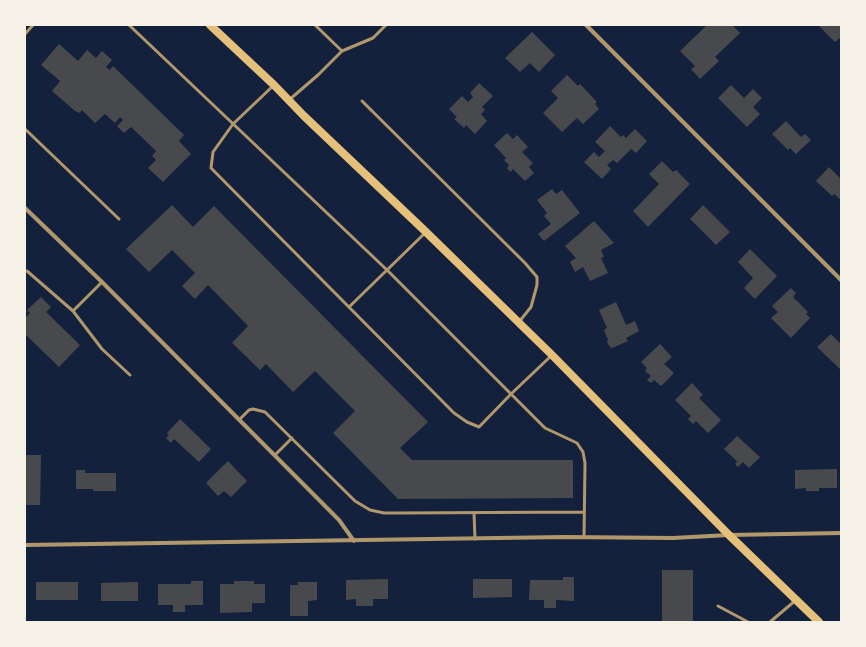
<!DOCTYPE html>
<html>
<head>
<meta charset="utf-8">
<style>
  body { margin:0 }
  #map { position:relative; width:866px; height:647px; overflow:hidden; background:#14213d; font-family:Montserrat,sans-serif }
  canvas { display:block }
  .frame { position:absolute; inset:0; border:26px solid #f6f1e7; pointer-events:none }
</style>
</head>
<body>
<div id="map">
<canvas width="866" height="647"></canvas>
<div class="frame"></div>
</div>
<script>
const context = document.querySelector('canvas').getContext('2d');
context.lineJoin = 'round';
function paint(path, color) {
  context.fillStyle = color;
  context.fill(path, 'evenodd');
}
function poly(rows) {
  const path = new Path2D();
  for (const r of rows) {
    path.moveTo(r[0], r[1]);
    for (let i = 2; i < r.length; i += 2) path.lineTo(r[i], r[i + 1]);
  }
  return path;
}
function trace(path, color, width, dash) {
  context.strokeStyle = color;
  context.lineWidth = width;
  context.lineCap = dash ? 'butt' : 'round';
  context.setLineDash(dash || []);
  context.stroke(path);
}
const building = poly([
  [707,25,732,25,740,33,715,57,719,61,700,79,691,69,695,66,680,51],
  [818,25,841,25,841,37,835,42],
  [532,32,555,55,539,72,530,63,520,72,505,58],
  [59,44,78,61,87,50,96,58,102,51,112,60,106,67,110,70,113,66,184,135,179,141,191,154,163,182,148,168,156,160,152,156,156,151,131,127,124,133,117,126,123,120,120,117,115,123,105,114,95,123,82,110,80,113,75,111,52,91,60,81,41,65],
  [567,75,578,86,580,84,597,102,595,104,599,109,583,124,577,118,562,132,543,113,558,98,551,91],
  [479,83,493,96,482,107,485,110,481,114,487,121,475,134,466,125,464,128,454,119,457,117,449,109,462,96,468,102,473,97,470,93],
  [731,85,744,98,753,89,762,98,753,107,760,114,747,127,718,98],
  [786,121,801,137,805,134,811,140,796,154,790,148,788,150,772,134],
  [610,126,621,137,623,135,626,138,635,129,647,141,636,153,631,149,617,163,613,160,607,165,611,169,602,179,584,162,594,152,599,157,605,151,595,142],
  [507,133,513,139,517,135,528,147,522,152,533,163,529,167,534,173,525,181,513,169,510,172,507,168,509,165,504,160,506,158,494,145],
  [662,161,673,172,676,170,690,184,648,227,633,211,659,184,649,174],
  [829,167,841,179,841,200,834,194,832,196,816,181],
  [552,189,556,194,562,190,580,213,544,241,538,234,551,224,544,216,547,213,537,200],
  [172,205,193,227,214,206,428,422,400,448,412,460,573,460,573,498,398,499,333,433,355,411,315,371,293,392,266,364,260,370,232,343,248,326,208,285,195,299,182,286,195,273,172,250,149,272,126,249],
  [703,205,730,232,716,245,690,219],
  [594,221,614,243,601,250,604,257,601,258,608,273,590,281,583,267,575,272,570,262,576,258,565,246],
  [750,249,777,276,755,299,744,288,753,278,738,262],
  [791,288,796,293,793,297,808,312,806,314,810,318,791,338,771,318,778,312,772,306],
  [41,297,51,307,46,312,80,345,59,367,25,334,25,318,30,313,27,310],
  [616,302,626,325,635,321,639,331,626,338,628,341,612,348,610,347,607,342,608,340,604,330,607,328,599,310],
  [831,334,841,344,841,370,817,347],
  [660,344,672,357,664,364,674,373,661,386,654,380,651,383,647,380,651,376,645,371,647,368,641,362],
  [692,383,703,395,699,398,721,420,708,433,696,421,693,424,688,419,691,416,675,400],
  [180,419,211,449,199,462,174,439,171,443,166,438,169,435,167,433],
  [737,436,760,457,749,468,743,462,738,467,735,464,737,461,724,449],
  [25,455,41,455,40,505,25,505],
  [228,461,247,481,231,497,224,491,218,496,206,483],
  [837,469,837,488,819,488,819,491,806,491,806,488,795,489,795,470],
  [76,470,85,470,85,473,116,473,116,491,93,491,93,489,76,489],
  [662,570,693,570,693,622,662,622],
  [563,577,574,577,574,601,556,600,556,608,544,608,544,600,529,600,530,580,563,580],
  [388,579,388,599,373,599,373,606,356,606,356,599,346,600,346,580],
  [473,579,512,579,512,597,473,598],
  [191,581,203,581,203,605,185,605,185,612,173,612,173,605,158,605,158,584,191,584],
  [234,581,254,581,254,584,265,584,265,603,252,603,252,612,220,613,220,584,234,584],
  [36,582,78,582,78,600,36,600],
  [138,582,138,601,101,601,101,583],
  [298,582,317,582,317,600,308,601,308,616,290,616,290,585,298,585]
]);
const service = poly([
  [129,25,387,270,545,428,577,443,583,452,585,463,584,537],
  [25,34,33,25],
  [342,51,373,38,386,25],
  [273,86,233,124,213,152,211,168,454,413,467,422,479,427,511,394,551,356],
  [289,100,318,75,342,51,315,25],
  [362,101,525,263,537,277,537,285,531,307,519,322],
  [25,129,119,219],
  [27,271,73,311],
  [102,282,73,311,102,349,130,375],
  [349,307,425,233],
  [239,420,249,410,253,409,265,412,355,501,370,510,384,513,400,513,584,512],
  [275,455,292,438],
  [474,513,475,539],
  [718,606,748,622],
  [770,622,796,600]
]);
const minor = poly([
  [586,25,841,280],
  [25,208,102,282,339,520,354,541],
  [25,545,565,537,673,538,729,535,841,533]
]);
const secondary = poly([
  [210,25,274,85,304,116,426,232,552,355,729,535,819,622]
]);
paint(building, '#48494c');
trace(service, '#b1986c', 3);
trace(minor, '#b1986c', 4);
trace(secondary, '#e5c07b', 8);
</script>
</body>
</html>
